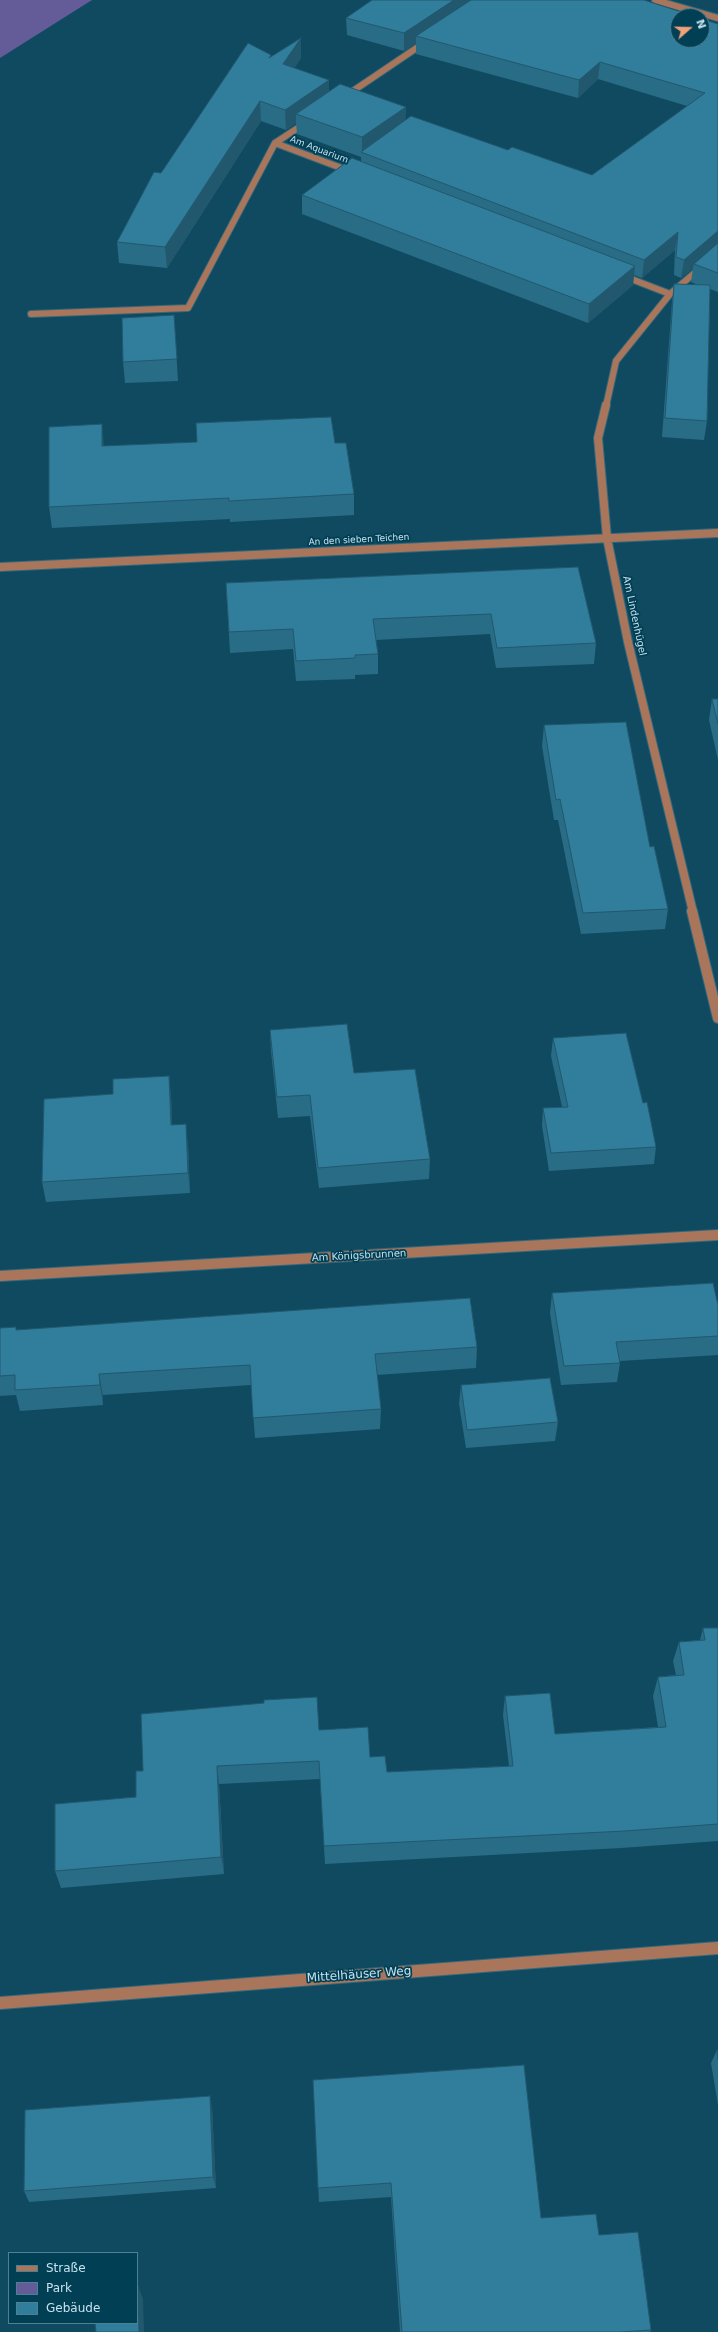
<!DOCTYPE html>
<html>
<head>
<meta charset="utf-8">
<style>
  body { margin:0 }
  #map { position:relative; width:718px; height:2332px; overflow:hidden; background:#104a60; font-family:"DejaVu Sans",sans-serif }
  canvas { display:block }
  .legend { position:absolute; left:8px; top:2252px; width:130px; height:72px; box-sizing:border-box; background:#003f54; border:1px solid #4f8092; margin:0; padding:5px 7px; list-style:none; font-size:12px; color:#c6e1ee }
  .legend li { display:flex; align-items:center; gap:8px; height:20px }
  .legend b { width:20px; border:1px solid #4f8092 }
  .north { position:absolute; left:670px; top:8px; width:40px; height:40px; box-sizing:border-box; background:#003f54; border:1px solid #4f8092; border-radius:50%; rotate:70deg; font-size:11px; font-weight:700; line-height:16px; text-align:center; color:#c6e1ee }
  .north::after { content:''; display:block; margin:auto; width:14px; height:18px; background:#f0a279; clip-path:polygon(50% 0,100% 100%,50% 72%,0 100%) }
</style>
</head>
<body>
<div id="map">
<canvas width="718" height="2332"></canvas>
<ul class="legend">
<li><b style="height:5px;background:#aa765b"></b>Straße</li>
<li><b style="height:11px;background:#645c98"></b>Park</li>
<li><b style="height:11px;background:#307d9c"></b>Gebäude</li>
</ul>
<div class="north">N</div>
</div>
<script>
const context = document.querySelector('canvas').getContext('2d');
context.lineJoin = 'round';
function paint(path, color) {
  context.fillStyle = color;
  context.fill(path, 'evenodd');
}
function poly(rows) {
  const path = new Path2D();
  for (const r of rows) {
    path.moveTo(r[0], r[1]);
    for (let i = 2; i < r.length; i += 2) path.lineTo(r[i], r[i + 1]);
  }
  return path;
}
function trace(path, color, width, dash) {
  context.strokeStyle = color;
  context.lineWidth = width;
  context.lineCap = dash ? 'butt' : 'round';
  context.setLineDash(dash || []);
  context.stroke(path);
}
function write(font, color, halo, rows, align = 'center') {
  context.font = font + ' "DejaVu Sans",sans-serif';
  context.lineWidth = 3.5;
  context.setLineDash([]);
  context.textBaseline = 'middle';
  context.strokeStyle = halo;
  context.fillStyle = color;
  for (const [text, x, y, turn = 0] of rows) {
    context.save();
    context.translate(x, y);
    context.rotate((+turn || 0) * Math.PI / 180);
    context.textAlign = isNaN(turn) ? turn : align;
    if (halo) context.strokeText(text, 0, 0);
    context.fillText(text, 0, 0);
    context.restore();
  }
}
const green = poly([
  [0,0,92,0,0,58]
]);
const minorFar3 = poly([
  [655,0,718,18],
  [344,97,427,41],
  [275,143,352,172],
  [621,275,670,294],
  [31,314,188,308,275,143,307,122],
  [606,406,616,361,670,294,718,253]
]);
const minorFar2 = poly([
  [606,405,598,438,607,538,628,642,693,912],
  [0,567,718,533]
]);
const minorFar1 = poly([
  [692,911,718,1018],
  [0,1276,718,1235]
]);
const minor = poly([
  [0,2003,718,1948]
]);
const wall = poly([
  [346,18,718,24,718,292,710,289,707,421,704,440,662,437,672,302,674,284,698,285,691,282,693,268,681,278,674,275,675,250,642,278,634,275,633,285,588,323,302,214,302,195,361,162,361,157,297,134,296,123,286,130,261,121,167,268,119,263,117,242,161,173,271,55,271,57,301,58,294,68,329,92,406,107,405,120,592,175,687,106,598,79,578,98,416,54,416,43,404,51,347,35],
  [174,315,178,381,125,383,123,362],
  [335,443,354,494,354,515,230,522,230,519,52,528,49,507,104,446],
  [578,567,596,643,594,664,496,668,490,634,376,640,378,654,378,674,355,675,355,679,296,681,293,649,230,653,226,583],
  [712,699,718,699,718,760,709,720],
  [544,725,650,847,668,909,665,929,581,934,558,820,554,820,542,746],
  [270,1030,354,1073,430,1159,429,1179,319,1188,310,1116,278,1118,271,1051],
  [553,1038,643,1103,656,1147,654,1164,549,1171,542,1126,543,1108,562,1107,551,1056],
  [169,1076,171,1097,172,1125,188,1144,190,1193,46,1202,42,1182,113,1094],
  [552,1293,718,1305,718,1355,620,1361,620,1363,617,1382,561,1385,550,1313],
  [0,1328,17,1330,477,1347,476,1368,377,1375,381,1409,380,1429,255,1438,251,1385,103,1395,103,1405,20,1411,16,1395,0,1396],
  [461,1385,558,1422,555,1441,466,1448,459,1404],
  [703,1628,718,1628,718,1841,621,1848,325,1864,320,1779,219,1784,224,1874,61,1888,55,1871,136,1797,143,1771,319,1730,370,1757,387,1772,509,1766,503,1715,505,1696,555,1734,658,1727,653,1696,658,1677,676,1675,673,1661,679,1642,700,1640],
  [717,2050,718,2050,718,2105,711,2063],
  [313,2080,541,2218,651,2330,650,2332,400,2332,391,2197,319,2202],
  [212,2108,216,2188,29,2202,24,2191]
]);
const shadedWall = poly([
  [454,0,479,0,416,36,416,43,404,51,404,33],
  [301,38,301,58,284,85,283,64],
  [600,62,598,79,578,98,579,80],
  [329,80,329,101,296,114,296,123,286,130,285,110],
  [260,101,261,121,167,268,165,247],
  [406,107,405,128,362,153,362,137],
  [718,231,718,249,694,264,693,268,681,278,684,260],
  [678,232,675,250,642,278,644,260],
  [635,266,633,285,588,323,589,304],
  [102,424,104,445,104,467,102,446],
  [169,1076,171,1097,173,1145,171,1125],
  [186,1124,188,1144,190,1193,188,1173],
  [99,1374,103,1395,103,1405,100,1385],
  [217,1766,219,1784,224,1874,221,1857],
  [210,2096,212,2108,216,2188,213,2177],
  [138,2286,143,2299,144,2332,139,2332]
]);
const building = poly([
  [372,0,454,0,404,33,346,18,372,0],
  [471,0,644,0,694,16,678,16,678,40,702,40,702,19,718,24,718,231,684,260,676,257,678,232,644,260,361,152,411,116,508,150,512,147,592,175,705,93,600,62,579,80,416,36,471,0],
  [301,38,283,64,329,80,285,110,260,101,165,247,117,242,154,172,161,173,248,43,271,55,269,58,301,38],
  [340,84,406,107,362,137,296,114,340,84],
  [352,158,635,266,589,304,302,195,352,158],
  [718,243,718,273,694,264,718,243],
  [674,284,710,285,707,421,665,418,674,284],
  [174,315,177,359,123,362,122,318,174,315],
  [331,417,335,443,346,443,354,494,229,501,229,498,49,507,49,427,102,424,102,446,197,442,196,423,331,417],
  [578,567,596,643,497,648,491,614,373,619,378,654,355,655,355,658,296,661,293,629,229,632,226,583,578,567],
  [712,699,718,699,718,724,712,699],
  [626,722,650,847,654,846,668,909,583,913,560,799,556,800,544,725,626,722],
  [347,1024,354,1073,415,1069,430,1159,318,1168,310,1095,277,1097,270,1030,347,1024],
  [626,1033,643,1103,647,1102,656,1147,551,1153,543,1108,568,1107,553,1038,626,1033],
  [169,1076,171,1125,186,1124,188,1173,42,1182,44,1099,113,1094,113,1079,169,1076],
  [713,1283,718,1305,718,1336,616,1342,620,1363,564,1366,552,1293,713,1283],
  [470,1298,477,1347,375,1354,381,1409,253,1418,250,1365,99,1374,100,1385,15,1390,15,1375,0,1376,0,1328,16,1327,16,1330,470,1298],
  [550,1378,558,1422,467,1430,461,1385,550,1378],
  [703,1628,718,1628,718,1824,625,1831,324,1846,319,1761,217,1766,221,1857,55,1871,55,1804,136,1797,136,1771,143,1771,141,1714,264,1703,264,1700,317,1697,319,1730,368,1727,370,1757,385,1756,387,1772,513,1766,505,1696,550,1693,555,1734,666,1727,658,1677,684,1675,679,1642,705,1640,703,1628],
  [717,2050,718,2050,718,2059,717,2050],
  [524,2065,541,2218,596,2214,599,2235,638,2232,651,2330,620,2332,402,2332,391,2183,318,2188,313,2080,524,2065],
  [210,2096,213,2177,24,2191,25,2110,210,2096],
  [137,2286,138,2286,139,2332,96,2332,95,2323,137,2323,137,2286]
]);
const farStreetnames = [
  ["Am Aquarium",319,150,21],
  ["An den sieben Teichen",359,540,-3]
];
const streetNames = [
  ["Am Lindenhügel",634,616,78],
  ["Am Königsbrunnen",359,1256,-3]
];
const nearStreetnames = [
  ["Mittelhäuser Weg",359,1975,-4]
];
paint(green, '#645c98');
trace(minorFar3, '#34687c', 8);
trace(minorFar2, '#34687c', 10);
trace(minorFar1, '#34687c', 12);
trace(minor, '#34687c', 14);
trace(minorFar3, '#aa765b', 6);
trace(minorFar2, '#aa765b', 8);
trace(minorFar1, '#aa765b', 10);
trace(minor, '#aa765b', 12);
paint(wall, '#296c86');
paint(shadedWall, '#22586d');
paint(building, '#307d9c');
trace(building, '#22586d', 1);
write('9px', '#c6e1ee', '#003f54', farStreetnames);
write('10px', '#c6e1ee', '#003f54', streetNames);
write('12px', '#c6e1ee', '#003f54', nearStreetnames);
</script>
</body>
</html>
